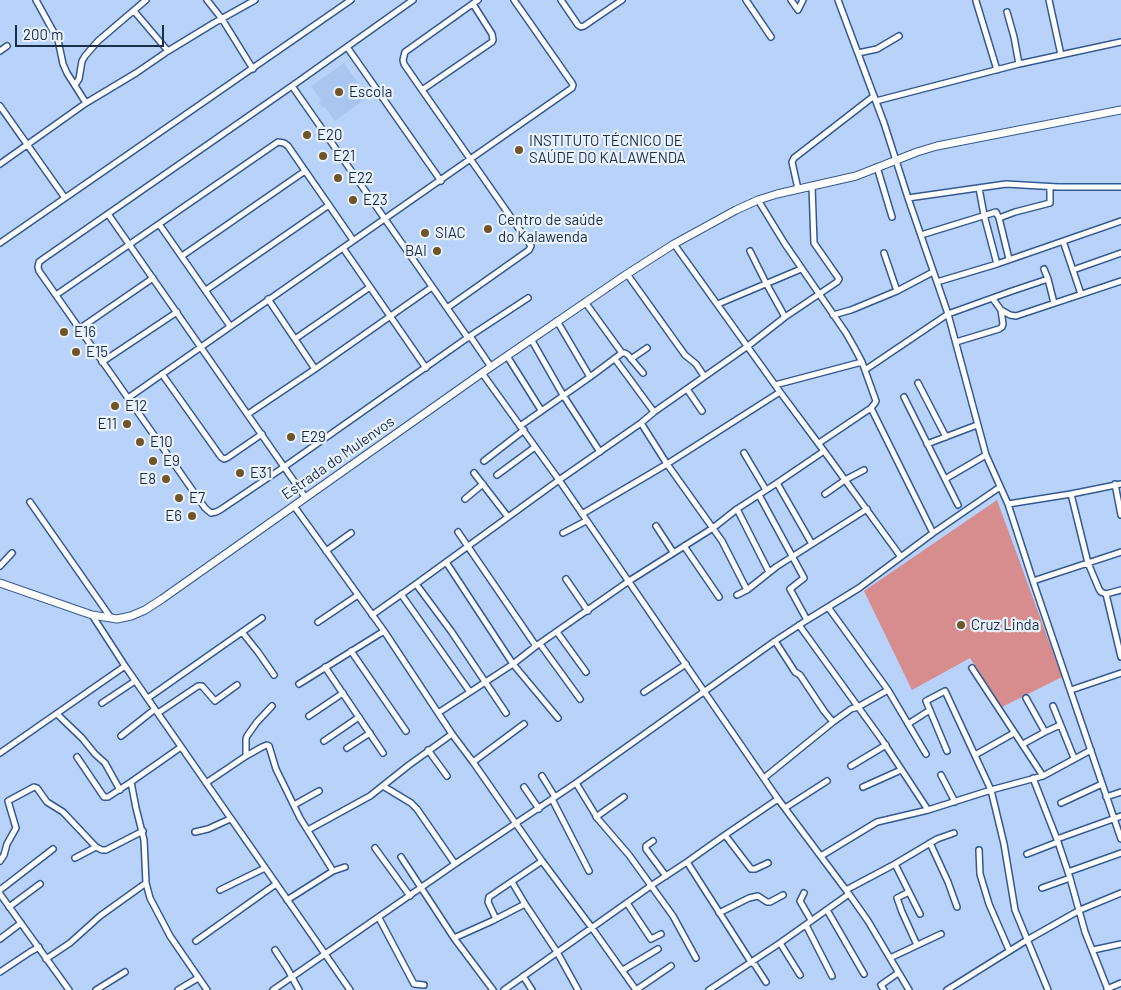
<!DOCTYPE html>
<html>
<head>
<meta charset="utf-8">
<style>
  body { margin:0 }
  #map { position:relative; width:1121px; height:990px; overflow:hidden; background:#b8d2f9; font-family:Barlow,sans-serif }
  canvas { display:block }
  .scale { position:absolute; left:15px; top:25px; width:149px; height:22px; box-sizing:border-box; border:2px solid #1c2d46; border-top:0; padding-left:6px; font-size:15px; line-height:18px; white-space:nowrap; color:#1c2d46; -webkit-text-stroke:4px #e9f2ff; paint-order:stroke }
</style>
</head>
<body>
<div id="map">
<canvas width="1121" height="990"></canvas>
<div class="scale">200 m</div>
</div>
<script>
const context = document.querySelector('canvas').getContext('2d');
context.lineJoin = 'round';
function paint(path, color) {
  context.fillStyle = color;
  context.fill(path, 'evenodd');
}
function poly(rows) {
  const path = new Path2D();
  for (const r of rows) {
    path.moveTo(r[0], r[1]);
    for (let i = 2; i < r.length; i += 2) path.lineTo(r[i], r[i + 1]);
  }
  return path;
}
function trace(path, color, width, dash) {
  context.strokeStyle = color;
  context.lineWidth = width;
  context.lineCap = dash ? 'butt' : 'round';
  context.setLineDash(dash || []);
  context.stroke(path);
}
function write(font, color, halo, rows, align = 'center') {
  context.font = font + ' Barlow,sans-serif';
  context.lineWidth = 4.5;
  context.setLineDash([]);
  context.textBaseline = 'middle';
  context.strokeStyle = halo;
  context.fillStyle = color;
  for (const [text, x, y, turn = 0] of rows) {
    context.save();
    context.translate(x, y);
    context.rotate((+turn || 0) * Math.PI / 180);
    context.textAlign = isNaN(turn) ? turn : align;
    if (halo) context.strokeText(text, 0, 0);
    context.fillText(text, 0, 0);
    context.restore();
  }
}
const built = poly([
  [344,63,368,97,335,121,325,107,322,108,319,102,321,100,311,86]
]);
const green = poly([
  [997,500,1062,677,1002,707,970,658,912,690,864,591]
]);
const street = poly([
  [36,0,58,40,63,64,67,73,86,103],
  [207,0,222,19,253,69],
  [413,0,292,86,43,259,39,262,38,267,39,271,205,508,211,513,216,512,220,510,284,467,470,336,528,298],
  [561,0,578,25,581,27,584,26,622,0],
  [746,0,771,37],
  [791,0,798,10,803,0],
  [838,0,884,123,908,198,948,314,986,455,1008,504,1033,581,1121,839],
  [1049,0,1061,55],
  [976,1,997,70],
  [134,11,168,51],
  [1007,12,1014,37,1019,64],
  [347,47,441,181],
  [0,51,7,46],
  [858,53,877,49,899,36],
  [75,85,79,79,82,61,85,56,98,41,146,0],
  [292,86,468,338],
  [422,90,492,42,493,40,492,34,473,4],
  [876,101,1019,64,1121,42],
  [0,106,65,198],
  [0,164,86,103,136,73,168,51,214,23,255,0],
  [877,167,892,217],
  [979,188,984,215,997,264],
  [798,189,792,162,794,158,874,96],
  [908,198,1006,184,1058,187,1121,187],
  [758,200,785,244,846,333,854,347,862,362,876,401,875,403,871,408,819,443],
  [108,214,305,497],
  [999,218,1015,212,1050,203,1050,187],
  [159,224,230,326],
  [921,235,996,212,999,218,1009,259],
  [1063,241,1081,294],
  [0,243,351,0],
  [674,244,780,392,824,451,901,557],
  [343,248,426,368],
  [750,251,766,283,785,317],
  [884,253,897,291],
  [182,256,305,171],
  [1044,269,1048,279,1054,303],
  [1073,270,1121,253],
  [627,274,685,355,696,364,704,376],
  [937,282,997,264,1121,221],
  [206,290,329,205],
  [56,295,278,142,284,143,288,146,353,240],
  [268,299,315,369],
  [993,299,1001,310,1010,315,1016,316,1121,281],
  [718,304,801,269],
  [447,308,529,250,531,246,422,90,404,64,403,60,405,52,478,0],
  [833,315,851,310,897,291,933,272],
  [557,321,590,377],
  [79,329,153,278],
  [470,336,491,367],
  [295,339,370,287],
  [531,339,563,395,600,452],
  [956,342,999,329,1002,327,1003,324,1001,310],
  [622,353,625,353,628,355,643,373],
  [507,356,541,410],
  [615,359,654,412],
  [631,359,647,348],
  [102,362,177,312],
  [865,370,948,314,1012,291,1048,279],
  [482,373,559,480,778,799,849,894,868,921,909,990],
  [162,374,221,457,224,459,227,458,262,434],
  [918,383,946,437],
  [775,385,862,362],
  [687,389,702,411],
  [904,397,958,505],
  [128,398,572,88,573,85,572,83,514,0],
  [871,408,933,533],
  [248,414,315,369,432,287],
  [641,423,667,464,722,541,747,590],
  [520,426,590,377,622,353,585,302],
  [927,444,977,425],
  [744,453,766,490],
  [484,461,524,430],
  [474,473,508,517],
  [497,475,535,447],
  [945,479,986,455],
  [777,483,812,544],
  [1115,484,1121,515],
  [825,494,845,480,864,470],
  [1071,494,1088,563,1099,589,1101,592,1106,594,1121,590],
  [759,495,804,578,790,589,807,620],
  [465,499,483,484],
  [30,502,111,618],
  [1008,504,1071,494,1121,484],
  [294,506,384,631,452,734,473,762,542,861,592,928,636,990,671,966],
  [737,509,769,572],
  [582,514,667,464,780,392],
  [656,526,673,552],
  [458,532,536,646],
  [563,533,586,521],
  [684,546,719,597],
  [326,551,351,533],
  [446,562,513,664,558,718],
  [0,566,12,553],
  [566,579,588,611],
  [1033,581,1121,552],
  [416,584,451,631,506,713],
  [401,594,470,692],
  [1106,594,1121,657],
  [737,595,747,590,776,567,867,509],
  [828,607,888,690,926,754],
  [92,615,125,666,350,990],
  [372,615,416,584,559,480,641,423,654,412,748,346,785,317,837,282,839,279,837,276,814,243,812,186],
  [318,622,358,595],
  [799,625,882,740,928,810],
  [242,632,258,652,274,675],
  [557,632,586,672],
  [775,641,795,672,800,675,824,711,833,722],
  [540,644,580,699],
  [351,651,406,731],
  [325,667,383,753],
  [972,668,1043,776],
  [299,684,384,631],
  [1071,690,1121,673],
  [644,692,686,664],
  [148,698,262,618],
  [1026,698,1045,732],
  [102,703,135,681],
  [1053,706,1074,758],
  [158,713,198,686,202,686,215,701,237,685],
  [438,713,513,664,536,646,629,581,713,528,737,509,777,483,824,451],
  [57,714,82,738,95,754,105,763,120,790],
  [309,716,343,693],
  [908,724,930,710],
  [121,736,155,709],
  [324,741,359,717],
  [1023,744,1045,732,1060,725],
  [181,747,131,782,136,808,144,840,146,883,150,898,170,936,207,990],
  [347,748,370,733],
  [428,750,447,776],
  [947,751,926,701,945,691,991,790,1004,844,1015,910,1048,990],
  [0,753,125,666],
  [975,755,1014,733],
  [246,756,246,739,247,736,257,722,272,706],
  [77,757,104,797,108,797,131,782],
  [473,762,524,724],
  [851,766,886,745],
  [941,775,955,802],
  [542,776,555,797],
  [764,778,833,722,851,709,858,707,888,690],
  [1033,778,1058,842,1070,878,1085,932,1108,990],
  [206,783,246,756,262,747,267,745,269,746,276,769,300,818,333,871],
  [576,783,598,819,629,855,673,916,696,958],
  [383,786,411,803,417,809,455,864],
  [524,787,539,809],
  [863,787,901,770],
  [1106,797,1121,792],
  [552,799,589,871],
  [1061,803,1102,784],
  [294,805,319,791],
  [785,808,827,781],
  [596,817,624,797],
  [308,830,370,796,409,765,452,734],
  [195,832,208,829,230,819],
  [725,835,751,869,755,869,768,863],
  [1057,839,1121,816],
  [653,841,646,846,646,849,666,876],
  [930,843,948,882,957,907],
  [375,848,410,896],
  [979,850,980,874,989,904,1009,950],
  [1027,854,1058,842],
  [821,856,877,822,928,810,991,790,1043,776,1091,750],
  [401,857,454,938,493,990],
  [75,858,96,847],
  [0,861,4,855,7,844,16,828,8,801,34,787,37,788,47,802,63,812,96,847,102,850,106,850,143,831],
  [687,862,751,962,755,965,766,982],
  [895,864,920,914],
  [1068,872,1121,853],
  [512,882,525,904,557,952,578,990],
  [1042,888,1070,878],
  [0,890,53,849],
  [220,890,265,868],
  [846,890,895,864,937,839,954,833],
  [909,892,897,898,902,912,917,945],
  [804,893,800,901,811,920],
  [0,894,69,990],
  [287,900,333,871,345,867],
  [627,903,651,939,661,934],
  [9,907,40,884],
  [827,910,864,974],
  [719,913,749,898,758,896,767,902,770,902,783,895],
  [379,918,414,984,424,985],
  [496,919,488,902,489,897,542,861],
  [806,925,832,976],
  [454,938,492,921,525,904],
  [0,939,21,923],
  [196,941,276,884],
  [780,943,800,975],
  [275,950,287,968,299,990],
  [1093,950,1121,944],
  [890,958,941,934],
  [46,959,70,943,100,916,146,883],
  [623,970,658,949],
  [0,972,30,952,39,947],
  [523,976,532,990],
  [1107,989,1121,983],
  [96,990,125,972],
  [178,990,198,978],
  [273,990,455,864,576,783,775,641,807,620,859,588,933,533,1000,487],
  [504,990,652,885,687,862,725,835,778,799],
  [709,990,780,943,849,894],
  [884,990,881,985,898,973],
  [947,990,1027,940,1080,910,1121,893]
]);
const secondary = poly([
  [0,583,92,615,117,619,131,616,145,610,162,599,482,373,627,274,674,244,736,210,758,200,777,194,856,176,917,152,937,146,1121,110]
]);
const markers = [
  [339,92,5,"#705527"],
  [307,135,5,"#705527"],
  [519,150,5,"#705527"],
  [323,156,5,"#705527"],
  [338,178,5,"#705527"],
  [353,200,5,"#705527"],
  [488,229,5,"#705527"],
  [425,233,5,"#705527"],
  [437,251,5,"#705527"],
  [64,332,5,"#705527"],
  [76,352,5,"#705527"],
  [115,406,5,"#705527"],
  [127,424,5,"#705527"],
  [291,437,5,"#705527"],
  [140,442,5,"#705527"],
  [153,461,5,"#705527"],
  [240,473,5,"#705527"],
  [166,479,5,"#705527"],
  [179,498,5,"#705527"],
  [192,516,5,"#705527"],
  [961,625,5,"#705527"]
];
const poiNames = [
  ["Escola",349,92],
  ["E20",317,135],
  ["INSTITUTO TÉCNICO DE",529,141],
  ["SAÚDE DO KALAWENDA",529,158],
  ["E21",333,156],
  ["E22",348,178],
  ["E23",363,200],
  ["Centro de saúde",498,220],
  ["do Kalawenda",498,237],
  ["SIAC",435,233],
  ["BAI",427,251,"right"],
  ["E16",74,332],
  ["E15",86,352],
  ["E12",125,406],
  ["E11",117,424,"right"],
  ["E29",301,437],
  ["E10",150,442],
  ["E9",163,461],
  ["E31",250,473],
  ["E8",156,479,"right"],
  ["E7",189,498],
  ["E6",182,516,"right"],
  ["Cruz Linda",971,625]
];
const streetNames = [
  ["Estrada do Mulenvos",338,458,-35]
];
paint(built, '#a9c6f1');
paint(green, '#d78c8d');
trace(street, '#335992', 8);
trace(secondary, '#335992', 9);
trace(street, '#fff', 5);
trace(secondary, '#fff', 7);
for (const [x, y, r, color] of markers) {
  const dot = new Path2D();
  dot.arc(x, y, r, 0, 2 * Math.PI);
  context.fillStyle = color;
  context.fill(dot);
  trace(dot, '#e9f2ff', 2);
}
write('15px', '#1c2d46', '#e9f2ff', poiNames, 'left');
write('15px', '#1c2d46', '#e9f2ff', streetNames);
</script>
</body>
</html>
